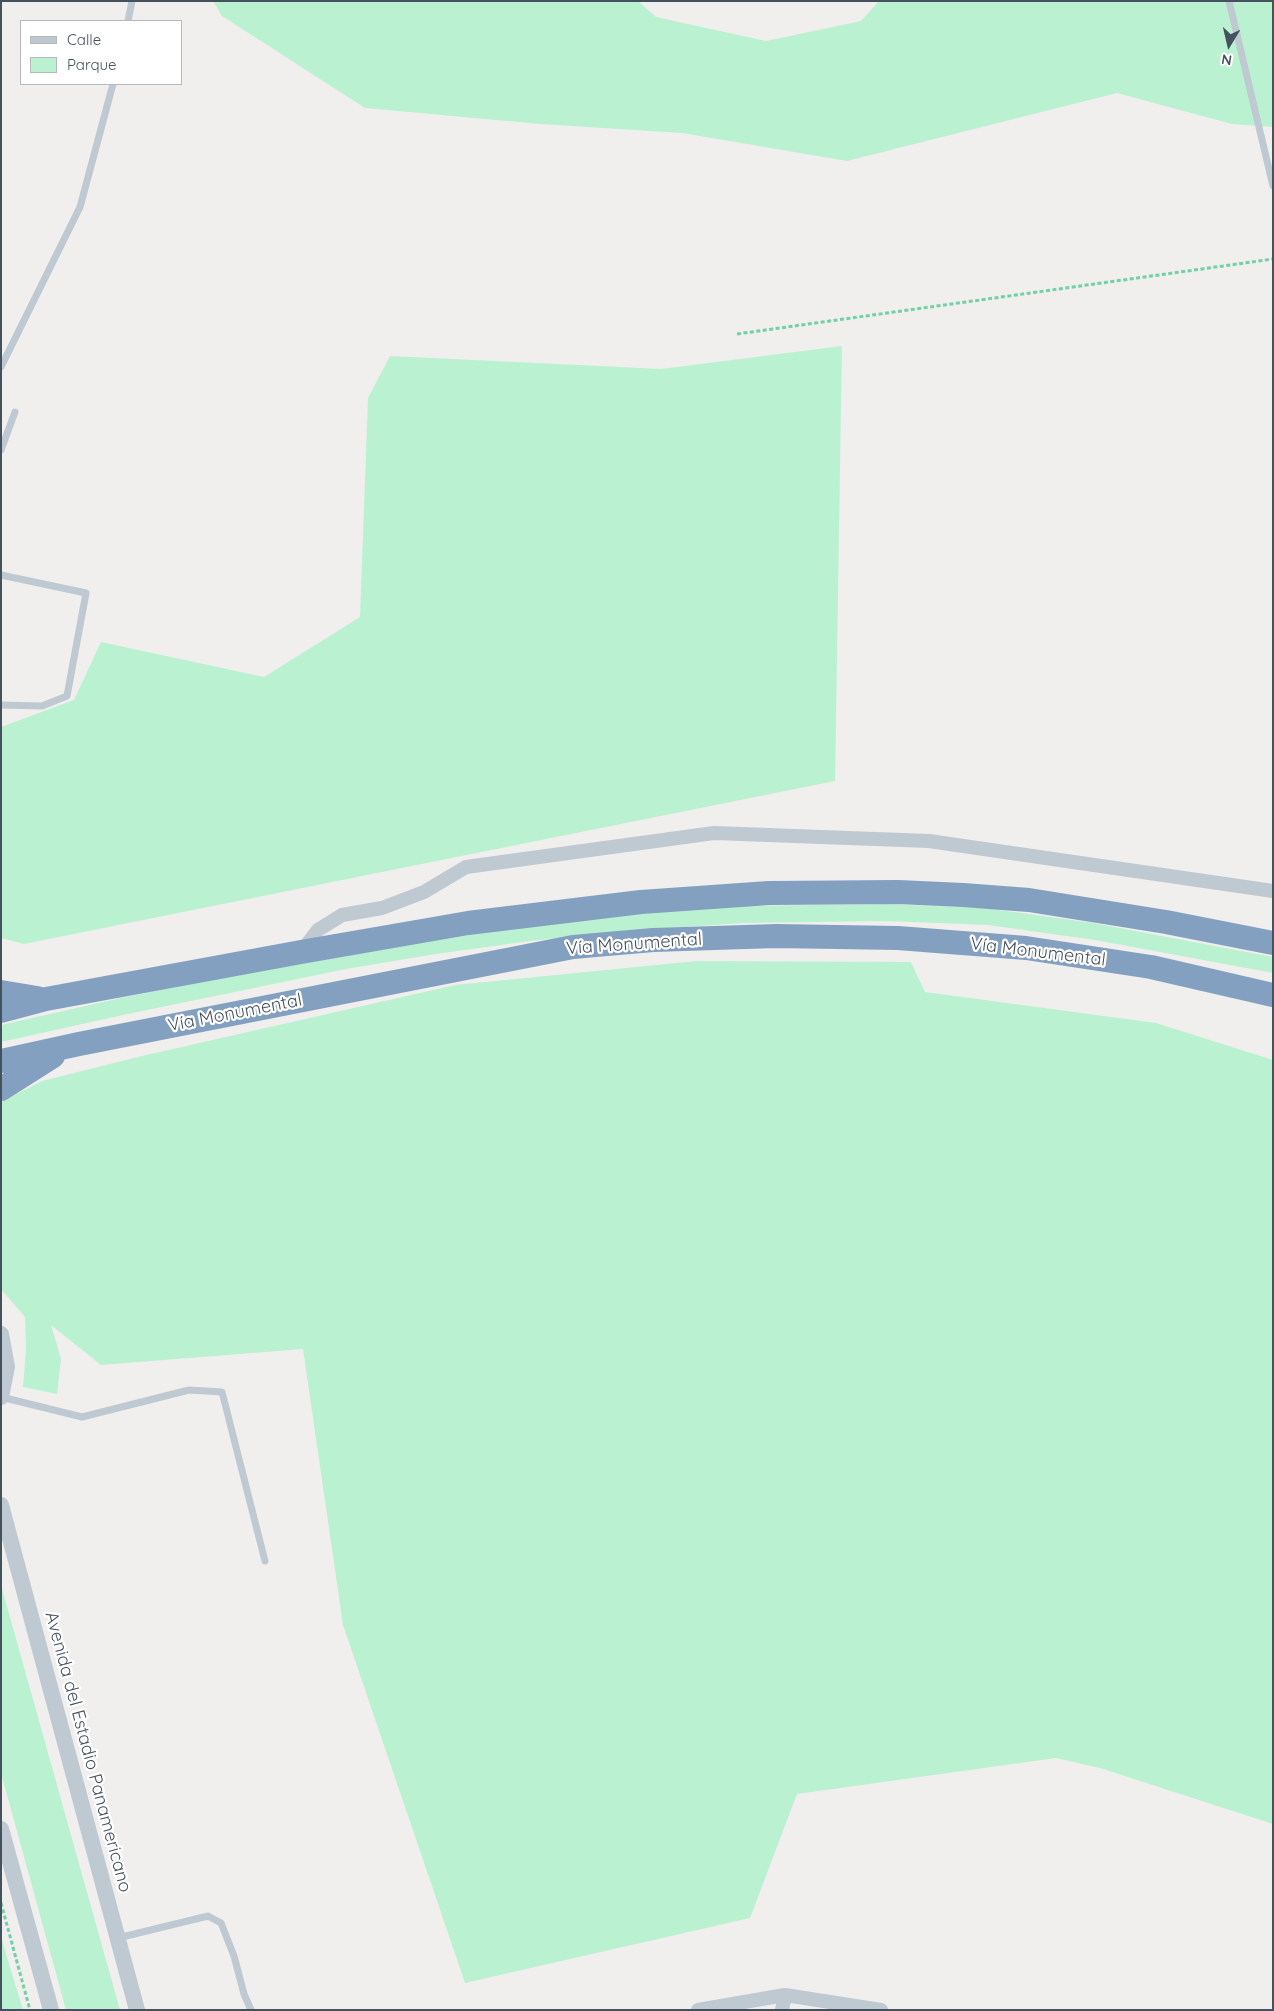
<!DOCTYPE html>
<html>
<head>
<meta charset="utf-8">
<style>
  body { margin:0 }
  #map { position:relative; width:1274px; height:2011px; overflow:hidden; background:#f1eeee; font-family:Quicksand,sans-serif }
  canvas { display:block }
  .frame { position:absolute; inset:0; border:2px solid #45515d; pointer-events:none }
  .legend { position:absolute; left:20px; top:20px; width:162px; height:65px; box-sizing:border-box; background:#fff; border:1px solid #b5b9be; margin:0; padding:6px 9px; list-style:none; font-size:15px; color:#45515d }
  .legend li { display:flex; align-items:center; gap:10px; height:25px }
  .legend b { width:25px; border:1px solid #b5b9be }
  .north { position:absolute; left:1204px; top:20px; width:50px; height:50px; -webkit-text-stroke:4px #fff; paint-order:stroke; rotate:189deg; font-size:14px; font-weight:700; line-height:20px; text-align:center; color:#45515d }
  .north::after { content:''; display:block; margin:auto; width:18px; height:22px; background:#45515d; clip-path:polygon(50% 0,100% 100%,50% 72%,0 100%) }
</style>
</head>
<body>
<div id="map">
<canvas width="1274" height="2011"></canvas>
<div class="frame"></div>
<ul class="legend">
<li><b style="height:6px;background:#bec9d1"></b>Calle</li>
<li><b style="height:14px;background:#baf2d1"></b>Parque</li>
</ul>
<div class="north">N</div>
</div>
<script>
const context = document.querySelector('canvas').getContext('2d');
context.lineJoin = 'round';
function paint(path, color) {
  context.fillStyle = color;
  context.fill(path, 'evenodd');
}
function poly(rows) {
  const path = new Path2D();
  for (const r of rows) {
    path.moveTo(r[0], r[1]);
    for (let i = 2; i < r.length; i += 2) path.lineTo(r[i], r[i + 1]);
  }
  return path;
}
function trace(path, color, width, dash) {
  context.strokeStyle = color;
  context.lineWidth = width;
  context.lineCap = dash ? 'butt' : 'round';
  context.setLineDash(dash || []);
  context.stroke(path);
}
function write(font, color, halo, rows, align = 'center') {
  context.font = font + ' Quicksand,sans-serif';
  context.lineWidth = 4.5;
  context.setLineDash([]);
  context.textBaseline = 'middle';
  context.strokeStyle = halo;
  context.fillStyle = color;
  for (const [text, x, y, turn = 0] of rows) {
    context.save();
    context.translate(x, y);
    context.rotate((+turn || 0) * Math.PI / 180);
    context.textAlign = isNaN(turn) ? turn : align;
    if (halo) context.strokeText(text, 0, 0);
    context.fillText(text, 0, 0);
    context.restore();
  }
}
const green = poly([
  [213,1,638,1,656,17,766,41,861,21,879,1,1273,1,1273,127,1232,124,1117,93,847,161,682,133,540,124,365,108,222,16],
  [842,346,835,781,24,944,1,938,1,727,74,700,101,642,264,677,360,617,368,398,390,356,661,369],
  [884,904,986,908,1093,923,1273,957,1273,973,1095,940,988,925,886,921,743,923,626,931,530,941,436,954,346,969,123,1015,1,1042,1,1025,121,998,344,953,434,938,623,915,741,906],
  [696,961,911,962,925,992,1156,1023,1273,1060,1273,1824,1100,1768,1056,1758,797,1794,750,1918,465,1983,343,1625,303,1349,101,1365,51,1325,61,1359,57,1394,23,1387,26,1350,25,1317,1,1289,1,1102,42,1081,142,1056,455,985],
  [1,1585,120,2010,66,2010,1,1773],
  [1,1937,23,2010,1,2010]
]);
const path = poly([
  [737,334,1273,259],
  [1,1903,30,2010]
]);
const service = poly([
  [1229,1,1273,186],
  [128,21,132,1],
  [1,367,80,207,113,84],
  [1,450,15,412],
  [1,575,86,593,67,696,42,706,1,705],
  [1,1397,82,1417,189,1390,222,1392,265,1561],
  [118,1938,208,1916,221,1923,234,1956,244,1994,251,2010]
]);
const minor = poly([
  [301,952,318,930,342,915,382,908,424,892,466,867,714,833,929,841,1273,891],
  [698,2010,785,1995,881,2010],
  [782,2010,785,1995]
]);
const tertiary = poly([
  [1,1334,7,1367,1,1397],
  [1,1505,137,2010],
  [1,1829,51,2010]
]);
const motorway = poly([
  [1,992,37,998],
  [1,1011,46,999,301,952,468,923,641,902,769,893,898,892,963,895,1029,900,1166,922,1273,943],
  [1,1061,79,1044,573,947,653,940,776,936,898,938,1026,948,1151,967,1273,995],
  [1,1089,53,1056]
]);
const streetNames = [
  ["Vía Monumental",634,944,-4],
  ["Vía Monumental",1038,952,7],
  ["Vía Monumental",235,1013,-11],
  ["Avenida del Estadio Panamericano",88,1752,75]
];
paint(green, '#baf2d1');
trace(path, '#70d2a4', 3, [4, 2.5]);
trace(service, '#bec9d1', 7);
trace(minor, '#bec9d1', 14);
trace(tertiary, '#bec9d1', 16);
trace(motorway, '#83a0c0', 24);
write('18px', '#45515d', '#fff', streetNames);
</script>
</body>
</html>
